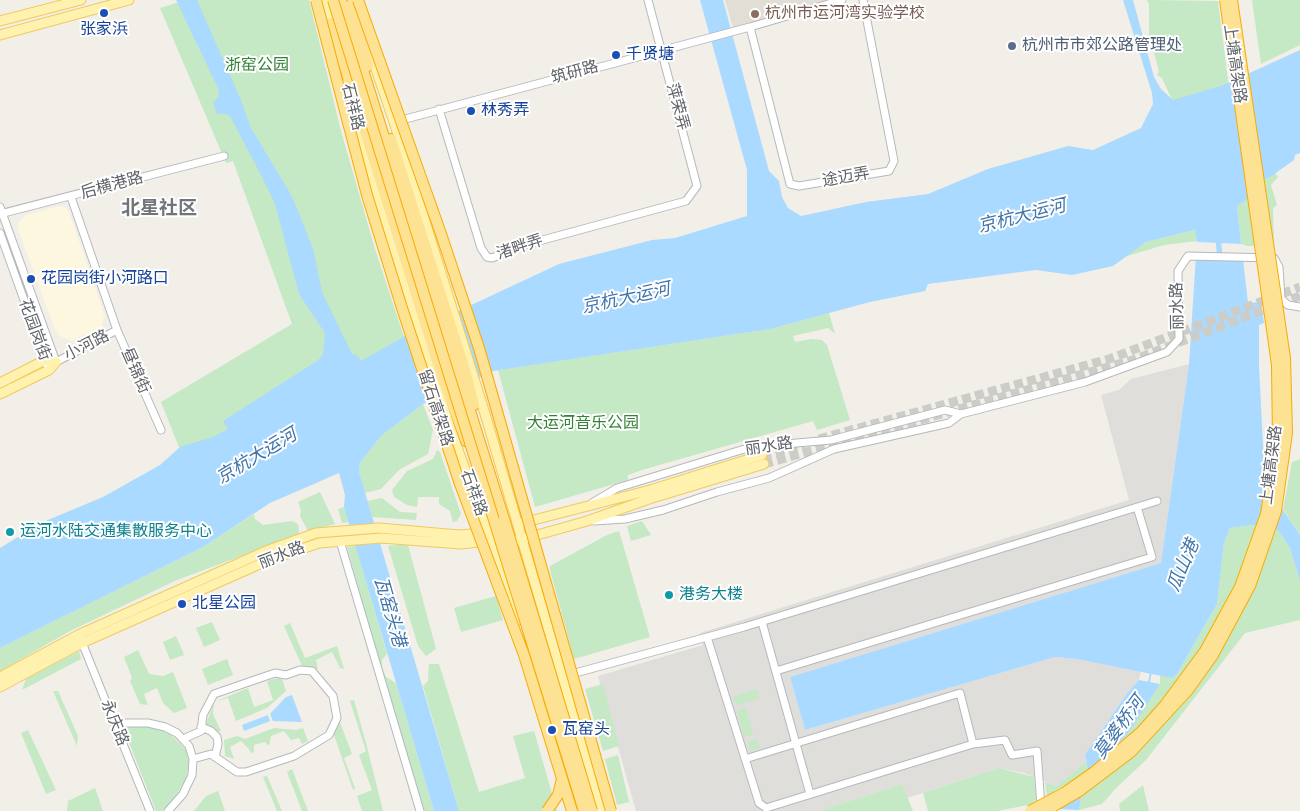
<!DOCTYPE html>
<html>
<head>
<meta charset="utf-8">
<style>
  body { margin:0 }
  canvas { display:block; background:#f1efe8 }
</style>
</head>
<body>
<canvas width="1300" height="811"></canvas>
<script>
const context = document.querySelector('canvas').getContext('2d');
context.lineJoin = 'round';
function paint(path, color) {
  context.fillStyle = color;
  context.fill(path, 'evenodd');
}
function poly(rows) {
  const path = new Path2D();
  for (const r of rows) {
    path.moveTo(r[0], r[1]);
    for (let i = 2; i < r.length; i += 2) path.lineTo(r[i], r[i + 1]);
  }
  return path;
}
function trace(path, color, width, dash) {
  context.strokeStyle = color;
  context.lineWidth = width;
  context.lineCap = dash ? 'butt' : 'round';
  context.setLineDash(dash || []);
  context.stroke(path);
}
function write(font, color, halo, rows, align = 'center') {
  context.font = font + ' Poppins,"Noto Sans SC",sans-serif';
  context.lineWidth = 4;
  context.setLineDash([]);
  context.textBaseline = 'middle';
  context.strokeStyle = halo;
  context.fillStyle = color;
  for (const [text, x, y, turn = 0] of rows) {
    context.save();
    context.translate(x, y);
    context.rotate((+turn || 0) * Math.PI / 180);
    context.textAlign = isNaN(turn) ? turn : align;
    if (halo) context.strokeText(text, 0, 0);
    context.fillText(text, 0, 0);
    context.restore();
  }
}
const commercial = poly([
  [60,206,66,208,69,212,104,314,102,327,71,341,60,336,55,330,18,228,19,222,26,215]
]);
const industrial = poly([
  [1189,364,1161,563,790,677,805,730,1055,657,1077,659,1141,671,1139,680,1128,692,1085,755,1086,761,1057,786,1024,773,999,768,907,798,902,784,818,811,636,811,598,676,703,645,700,633,1129,500,1101,395,1119,390,1131,379]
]);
const education = poly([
  [725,0,829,0,733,28]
]);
const green = poly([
  [186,0,309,0,341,131,375,249,408,349,190,475,161,402,292,324,233,161,226,163,160,8],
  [1147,0,1218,1,1229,88,1178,113,1162,78,1157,75,1159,71,1149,35,1149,5],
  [1252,0,1300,0,1300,45,1261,64],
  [1275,173,1278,177,1271,185,1277,205,1273,208,1274,246,1248,246,1241,244,1237,206,1255,193,1254,183],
  [1196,230,1197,241,1164,245,1124,257,1146,242],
  [829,313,835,334,828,328,793,336,795,342,812,339,822,340,827,345,850,420,817,430,813,421,642,470,628,475,628,480,535,507,498,370,770,329],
  [423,404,433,430,428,454,399,470,381,489,365,493,359,472,360,463,381,436],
  [437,450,440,452,461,514,457,521,453,522,450,511,439,504,439,497,418,497,417,507,407,505,394,497,392,490,407,471,433,459],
  [1300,459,1300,535,1283,509,1292,462],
  [320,492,335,524,308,531,300,516,301,510,298,502],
  [382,498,400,512,417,513,416,520,372,517,368,501],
  [344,507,349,522,342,523,338,509],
  [254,514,255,519,263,525,292,521,298,524,299,532,295,536,177,580,70,631,0,671,0,648,203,547],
  [642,521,651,535,631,541,627,526],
  [1252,525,1278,530,1290,548,1300,581,1300,620,1245,633,1146,760,1116,788,1102,804,1079,810,1081,797,1160,684,1160,675,1172,678,1177,674,1217,604,1224,543,1230,528],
  [619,531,650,637,574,659,550,570,550,566,607,535],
  [396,545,408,545,436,649,426,656,418,646,388,546],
  [356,546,387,654,382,660,382,667,386,677,396,683,434,811,423,811,386,686,347,547],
  [496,596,503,620,461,632,454,608],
  [212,622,220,640,204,647,196,628],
  [290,623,305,658,337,646,344,669,340,668,332,652,316,660,318,669,302,666,284,626],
  [176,636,184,655,170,660,163,642],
  [138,650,149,674,163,676,173,672,187,708,174,713,163,703,157,688,144,694,148,705,140,704,130,681,132,678,124,657],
  [79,651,81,659,22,690,26,679],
  [227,659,233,675,208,685,202,669],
  [429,664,439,664,479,792,525,778,513,736,534,731,557,811,459,811,423,686,428,681],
  [278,678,282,679,286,691,267,708,236,721,228,698,217,701,248,688,254,707,273,700,267,681],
  [603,684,619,746,603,751,585,689],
  [757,689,759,699,736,705,733,697],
  [53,691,58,691,78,736,77,746],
  [354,700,366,743,383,811,362,811,357,796,372,790,359,755,366,751,350,701],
  [214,703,213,714,221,731,218,732,206,724],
  [746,707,753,734,744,737,737,710],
  [339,720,352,754,344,758,355,788,353,790,334,735],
  [123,727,151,727,170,734,186,750,189,764,186,779,175,797,162,811,156,811],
  [274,728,296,730,303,728,308,741,302,744,299,738,291,740,284,731,271,736,269,746,265,742,254,745,254,752,251,753,248,748,241,741,230,747,234,759,225,756,224,740,237,736,245,739],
  [28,730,56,790,46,794,21,733],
  [757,739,760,748,750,751,748,742],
  [618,755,629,802,617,805,605,759],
  [1086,761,1088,770,1047,796,1045,782,1057,786],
  [999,768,1034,777,1036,799,1033,804,997,811,928,811,923,793],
  [292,769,308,811,302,811,287,772],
  [267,776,282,811,277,811,263,777],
  [902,784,913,811,818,811],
  [1143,785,1149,811,1120,811,1119,804],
  [95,788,103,811,67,811,68,801],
  [218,791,225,811,194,811,206,796]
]);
const water = poly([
  [176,0,197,0,240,98,251,128,290,193,301,218,313,249,322,292,352,354,358,356,361,361,405,336,559,264,652,240,675,238,747,216,747,170,700,0,723,0,769,171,779,181,782,197,788,208,801,216,866,202,928,194,988,169,1068,146,1093,150,1141,128,1153,104,1152,93,1123,0,1133,0,1154,77,1161,89,1173,100,1221,86,1300,50,1300,153,1295,155,1294,160,1270,177,1254,183,1256,193,1237,206,1241,244,1197,242,1195,230,1146,242,1113,266,1072,275,1036,270,928,284,925,291,870,302,770,329,493,371,423,404,381,436,360,463,359,472,459,811,434,811,344,507,345,495,339,473,270,503,203,547,0,648,0,548,43,522,103,497,160,465,180,447,213,437,228,429,223,421,317,361,323,355,325,333,299,294,275,204,261,175,230,116,226,114,217,114,213,103,219,96,218,88],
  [1196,255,1243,259,1248,303,1261,302,1264,323,1259,325,1259,366,1264,464,1261,478,1300,535,1300,581,1290,548,1278,530,1252,525,1230,528,1224,543,1217,604,1177,674,1172,678,1077,659,1055,657,805,730,790,677,1161,563,1189,364],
  [1139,680,1160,684,1128,733,1112,750,1088,770,1085,755,1128,692],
  [292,695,302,722,273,721,270,714,286,697],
  [268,715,270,721,244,731,242,725],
  [1081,797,1079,810,1059,809,1073,801]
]);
const stream = poly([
  [1149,682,1151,672]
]);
const canal = poly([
  [1218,236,1220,259]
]);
const majorTunnel = poly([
  [819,439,1109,359,1300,287],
  [762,455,804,444],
  [764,464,1133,360,1300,296]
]);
const minor = poly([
  [750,27,790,184,799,186,889,171,894,161,863,0],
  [439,109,481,248,487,257,492,258,528,244,686,201,697,186,648,0],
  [398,121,750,27,842,0],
  [71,197,117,330,161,430],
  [0,207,56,362,117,330],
  [0,214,224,156],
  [0,233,49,370],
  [592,503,617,488,751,447,831,440,945,410,961,414],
  [594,521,625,519,663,510,717,492,769,478,834,449,949,423,961,414,1085,382,1167,352,1179,339,1178,271,1188,256,1274,258,1279,267,1281,299,1288,305,1300,307],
  [340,541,420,811],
  [762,622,810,794],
  [707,637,759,803,766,808,973,744,1005,740,1012,755,1037,751,1041,807],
  [81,640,150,811],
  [776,671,1152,557,1137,507],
  [568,675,744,627,1157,501],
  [114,723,148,723,165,727,177,733,189,746,193,759,192,775,183,794,168,811],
  [201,727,211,731,217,737,218,744,215,757],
  [183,739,201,731,203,715,214,694,275,673,286,675,300,670,312,671,333,696,337,718,329,735,294,756,246,772,237,772,211,754,193,759],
  [745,759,960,693,973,744]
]);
const major = poly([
  [324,0,333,30],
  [0,21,81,0],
  [0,35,129,0],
  [366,40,394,122,486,417,602,811],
  [346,84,356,128,450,428,520,620],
  [0,383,45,360,56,362],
  [0,394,49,370,56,362],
  [522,523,650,490,762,455],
  [516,541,587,521,649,499,764,464],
  [0,677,80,634,266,551,316,533,379,528,459,535,485,533],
  [0,687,82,643,269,560,319,543,381,538,461,544,488,541]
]);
const highway = poly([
  [341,0,504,519],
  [352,3,368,66],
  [331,23,441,374,466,441],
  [391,139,465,370,474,405]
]);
const highwayBridge = poly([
  [316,0,367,195,402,308,460,484,524,655,572,811],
  [333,0,584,811],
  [358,0,440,231,479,348,611,811],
  [504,519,592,811],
  [547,811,558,795,562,779],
  [1030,811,1064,793,1094,772,1141,732,1165,705,1205,651,1240,587,1266,514,1278,439,1277,365,1225,0],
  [1045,811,1078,792,1131,752,1188,690,1213,655,1250,586,1276,511,1287,433,1285,358,1232,0]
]);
const markers = [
  [104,13,5,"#1a4fb4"],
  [755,14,5,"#8d6e63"],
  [1012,46,5,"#5c6f8a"],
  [616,55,5,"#1a4fb4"],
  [471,111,5,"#1a4fb4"],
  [31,279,5,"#1a4fb4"],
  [10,532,5,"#0f9aa8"],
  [669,595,5,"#0f9aa8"],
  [182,604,5,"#1a4fb4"],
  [552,730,5,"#1a4fb4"]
];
const educationNames = [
  ["杭州市运河湾实验学校",765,14]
];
const transitNames = [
  ["张家浜",104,30,"center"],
  ["千贤塘",626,55],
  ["林秀弄",481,111],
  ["花园岗街小河路口",41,279],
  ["北星公园",192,604],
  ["瓦窑头",562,730]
];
const serviceNames = [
  ["杭州市市郊公路管理处",1022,46]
];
const streetNames = [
  ["上塘高架路",1234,64,82],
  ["筑研路",575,73,-15],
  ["石祥路",352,107,76],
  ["萍荣弄",677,107,75],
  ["途迈弄",846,178,-10],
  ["后横港路",112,186,-15],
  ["渚畔弄",520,248,-18],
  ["丽水路",1178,306,-91],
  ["花园岗街",34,330,70],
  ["小河路",87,346,-27],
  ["昼锦街",135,371,66],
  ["留石高架路",435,408,72],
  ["丽水路",769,447,-8],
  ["上塘高架路",1272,465,-83],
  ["石祥路",473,493,70],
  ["丽水路",282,556,-21],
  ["永庆路",114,723,68]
];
const parkNames = [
  ["浙窑公园",257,66],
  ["大运河音乐公园",583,424]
];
const cultureNames = [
  ["运河水陆交通集散服务中心",20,532],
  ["港务大楼",679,595]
];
const waterNames = [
  ["京杭大运河",1022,217,-14],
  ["京杭大运河",626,299,-12],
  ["京杭大运河",257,457,-31],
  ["瓜山港",1184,566,-67],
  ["瓦窑头港",389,612,74],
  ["莫婆桥河",1120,728,-54]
];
const quarterNames = [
  ["北星社区",159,209]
];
paint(commercial, '#fef7e0');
paint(industrial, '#e0deda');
paint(education, '#e1ded6');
paint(green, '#c5e8c5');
paint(water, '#aadaff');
trace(stream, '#aadaff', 2);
trace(canal, '#aadaff', 5.5);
trace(majorTunnel, '#ccccc8', 9, [9, 4.5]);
trace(minor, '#b5b8bc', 9);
trace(major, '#f2c960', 11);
trace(highway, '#f9ab00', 12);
trace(minor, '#fff', 7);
trace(major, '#fff2af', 9);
trace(highway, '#fde293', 10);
trace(highwayBridge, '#f9ab00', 12, []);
trace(highwayBridge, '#fde293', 10);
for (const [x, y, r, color] of markers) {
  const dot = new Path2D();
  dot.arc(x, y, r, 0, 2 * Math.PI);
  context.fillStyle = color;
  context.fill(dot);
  trace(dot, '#fff', 2);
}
write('16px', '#785e54', '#fff', educationNames, 'left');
write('16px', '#164399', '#fff', transitNames, 'left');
write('16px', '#4e5e75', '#fff', serviceNames, 'left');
write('16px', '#5f6368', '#fff', streetNames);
write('16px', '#348238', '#fff', parkNames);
write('16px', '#0d838f', '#fff', cultureNames, 'left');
write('italic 18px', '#4174aa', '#fff', waterNames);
write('bold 19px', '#70757a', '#fff', quarterNames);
</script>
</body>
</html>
